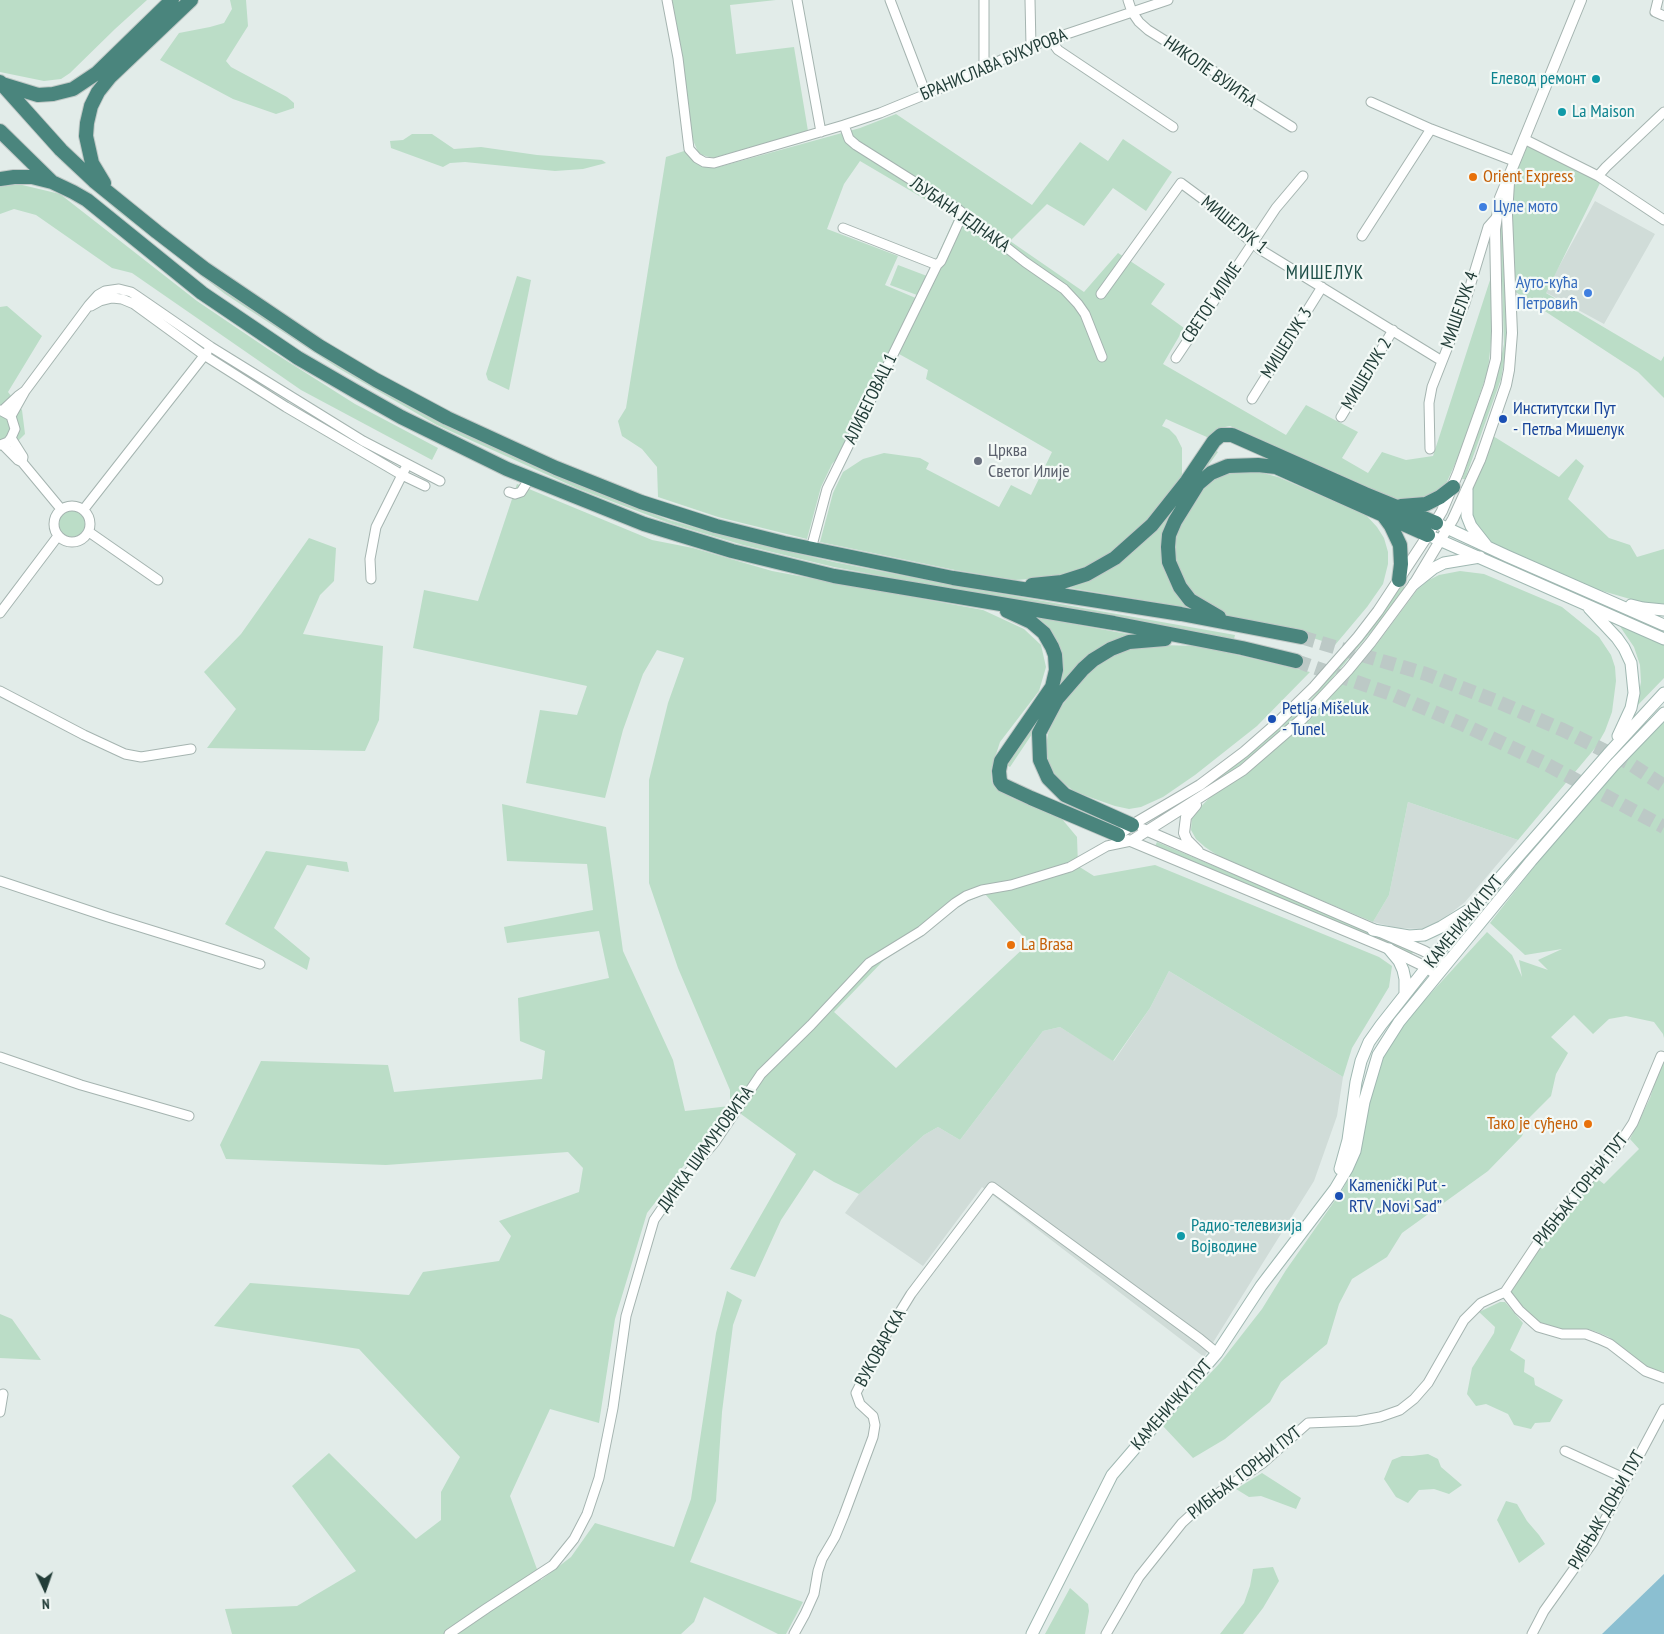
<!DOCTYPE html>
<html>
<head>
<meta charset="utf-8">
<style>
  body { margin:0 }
  #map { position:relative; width:1664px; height:1634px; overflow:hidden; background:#e2ece9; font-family:"PT Sans Narrow",sans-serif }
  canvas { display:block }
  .north { position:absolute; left:20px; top:1564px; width:50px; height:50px; -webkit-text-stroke:4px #f3f9f6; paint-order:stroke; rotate:177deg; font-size:14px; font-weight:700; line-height:20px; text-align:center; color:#223d38 }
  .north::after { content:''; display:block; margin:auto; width:18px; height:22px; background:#223d38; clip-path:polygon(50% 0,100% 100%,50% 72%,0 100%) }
</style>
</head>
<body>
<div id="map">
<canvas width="1664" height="1634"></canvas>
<div class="north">N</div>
</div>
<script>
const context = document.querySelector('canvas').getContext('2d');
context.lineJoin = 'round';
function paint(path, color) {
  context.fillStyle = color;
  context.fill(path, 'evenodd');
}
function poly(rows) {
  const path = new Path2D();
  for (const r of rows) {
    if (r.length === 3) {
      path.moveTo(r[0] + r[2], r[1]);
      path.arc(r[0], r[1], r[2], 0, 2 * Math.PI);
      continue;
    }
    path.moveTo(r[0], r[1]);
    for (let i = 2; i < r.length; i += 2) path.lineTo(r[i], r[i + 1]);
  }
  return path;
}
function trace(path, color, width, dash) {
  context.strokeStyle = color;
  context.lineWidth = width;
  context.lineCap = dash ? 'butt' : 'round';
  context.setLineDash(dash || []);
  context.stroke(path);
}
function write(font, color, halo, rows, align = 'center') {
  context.font = font + ' "PT Sans Narrow",sans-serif';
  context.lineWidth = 4.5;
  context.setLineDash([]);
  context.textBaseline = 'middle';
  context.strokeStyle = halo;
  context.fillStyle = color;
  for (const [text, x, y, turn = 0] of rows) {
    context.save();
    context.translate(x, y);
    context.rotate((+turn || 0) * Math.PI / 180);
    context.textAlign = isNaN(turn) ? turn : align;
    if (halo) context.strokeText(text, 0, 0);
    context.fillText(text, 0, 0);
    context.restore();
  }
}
const built = poly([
  [1595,201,1655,234,1604,324,1545,292],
  [1408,802,1518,840,1465,902,1438,923,1422,929,1397,928,1373,922,1389,895],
  [1169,971,1343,1077,1337,1116,1314,1181,1204,1357,982,1187,923,1266,845,1213,859,1194,924,1135,938,1127,960,1140,1043,1031,1060,1027,1114,1061,1150,1008]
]);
const green = poly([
  [0,0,147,0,115,29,70,73,61,79,44,81,0,72],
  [230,0,246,0,248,26,226,61,231,67,287,97,294,103,294,108,276,114,233,99,160,60,179,33,210,27,224,23,232,9],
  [672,0,776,0,730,5,736,54,794,47,808,131,713,158,702,155,698,152,692,138,682,53],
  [896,114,1032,205,1080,142,1108,161,1123,139,1172,172,1146,211,1113,188,1084,226,1047,204,1010,241,1084,292,1118,253,1165,284,1151,304,1184,328,1163,364,1286,435,1306,405,1358,432,1342,458,1368,473,1382,452,1406,460,1433,456,1491,277,1492,332,1488,370,1460,453,1445,486,1422,500,1413,502,1385,500,1281,449,1230,426,1220,428,1209,438,1166,419,1162,426,1169,429,1176,436,1182,448,1182,477,1148,523,1112,554,1083,570,1060,577,1015,580,955,570,820,542,833,493,843,472,863,459,884,453,920,458,929,463,926,469,999,507,1011,485,1031,495,1052,452,926,379,928,370,890,349,849,430,843,452,832,464,821,487,807,539,718,517,658,497,657,467,642,449,622,436,618,421,626,408,666,157,684,151,697,164,715,168,860,128],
  [860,161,955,217,918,299,885,285,898,256,827,229,844,184],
  [412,134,432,134,454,149,481,147,537,155,602,160,606,163,583,169,555,171,465,162,450,163,443,167,391,148,390,141,403,140],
  [1526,143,1601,181,1546,293,1661,361,1664,356,1664,398,1638,372,1514,291,1510,262,1513,175],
  [64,158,340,365,438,421,580,485,669,520,744,541,834,562,936,582,1235,635,1234,639,1019,602,834,567,743,545,669,523,579,489,437,425,338,368,225,294,119,212,61,161],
  [18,184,60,194,197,301,268,349,355,404,438,448,432,460,301,390,132,273,112,268,36,215,14,209,0,214,0,187],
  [1500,217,1503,217,1507,345,1501,379,1465,479,1462,479,1497,377,1504,344],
  [898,265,927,276,917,295,890,285],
  [517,276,531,280,509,390,488,380,486,374],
  [7,306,42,336,8,392,22,410,25,434,8,451,0,451,0,307],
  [1493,436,1559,477,1576,459,1584,466,1568,499,1609,538,1630,545,1637,557,1664,549,1664,604,1644,603,1585,586,1497,548,1473,526,1470,490],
  [1213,449,1218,452,1171,516,1167,568,1172,589,1190,608,1070,588,1116,565],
  [1229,470,1259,472,1278,477,1366,515,1377,527,1384,538,1388,552,1388,564,1383,584,1367,607,1335,645,1297,633,1247,622,1216,612,1192,596,1177,571,1173,537,1201,487],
  [517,484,652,540,693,548,772,571,983,610,1024,629,1041,645,1046,667,1039,691,1000,742,991,770,992,783,1012,798,1062,819,1077,837,1078,866,1094,876,1155,865,1379,957,1392,966,1389,987,1352,1048,1343,1077,1169,971,1150,1008,1113,1061,1060,1027,1043,1031,960,1140,938,1127,924,1135,859,1194,834,1182,814,1170,781,1220,755,1277,730,1269,796,1154,730,1106,647,1213,615,1319,599,1423,550,1409,510,1496,541,1580,571,1557,595,1523,674,1547,691,1499,716,1333,727,1291,742,1300,733,1325,722,1412,716,1501,690,1562,803,1602,786,1634,778,1634,704,1597,694,1622,681,1634,232,1634,225,1609,297,1606,356,1571,292,1486,329,1453,416,1539,441,1520,441,1492,460,1457,359,1349,214,1326,250,1283,409,1295,423,1272,499,1261,511,1236,499,1221,579,1192,583,1168,568,1152,386,1165,226,1159,220,1145,261,1061,388,1065,394,1092,542,1079,545,1051,520,1041,518,998,609,978,599,931,507,943,504,927,593,910,587,864,507,861,502,804,606,827,623,951,673,1060,685,1111,730,1106,730,1090,678,968,649,883,649,780,668,703,684,658,657,650,643,674,623,730,605,798,526,783,540,710,577,715,587,686,413,648,424,590,478,601],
  [985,894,1029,943,896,1068,834,1012,883,961,964,903],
  [73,524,16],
  [309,538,336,548,334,581,320,595,303,634,383,646,379,720,365,751,207,748,236,709,204,672,241,634],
  [1488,552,1664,629,1664,632,1487,555],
  [1460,571,1484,574,1562,607,1599,637,1611,655,1615,667,1616,681,1612,712,1605,731,1596,747,1518,840,1408,802,1389,895,1373,922,1223,859,1205,847,1196,839,1191,830,1192,816,1212,795,1330,694,1376,645,1417,590,1429,580,1439,575],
  [1402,585,1405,587,1382,619,1314,700,1264,746,1210,788,1193,796,1262,744,1312,698,1362,640],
  [1030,616,1138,636,1079,664,1010,767,1006,765,1058,688,1057,643,1049,628],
  [1619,625,1664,643,1664,678,1636,707,1641,682,1640,665,1634,647],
  [1158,645,1199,646,1310,672,1257,726,1195,775,1163,797,1141,807,1129,809,1115,806,1075,792,1057,778,1049,766,1045,751,1048,734,1056,714,1087,672,1110,654,1130,648],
  [1664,717,1664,1038,1663,1034,1654,1022,1626,1016,1609,1019,1593,1034,1574,1015,1551,1037,1568,1053,1556,1074,1551,1096,1529,1118,1522,1136,1488,1171,1402,1233,1387,1257,1352,1279,1339,1304,1327,1344,1281,1382,1270,1402,1225,1439,1193,1458,1162,1425,1219,1364,1262,1309,1286,1270,1343,1189,1353,1168,1372,1078,1398,1029,1487,932,1512,955,1522,977,1519,960,1548,970,1538,960,1562,949,1525,955,1490,923,1584,803],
  [1157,842,1414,950,1412,954,1155,846],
  [266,851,347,862,349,872,307,865,274,928,310,958,307,970,225,924],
  [1664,1061,1664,1372,1650,1369,1609,1337,1597,1332,1588,1329,1564,1330,1540,1324,1524,1311,1509,1291,1552,1227,1595,1177,1604,1184,1639,1149,1630,1139,1650,1098,1661,1063],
  [1500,1302,1505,1302,1523,1323,1510,1350,1525,1360,1524,1372,1534,1378,1535,1385,1563,1400,1550,1422,1535,1423,1531,1429,1514,1425,1508,1414,1486,1404,1476,1406,1467,1394,1472,1368,1494,1333,1495,1327,1479,1312],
  [0,1314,12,1319,41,1360,0,1358],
  [1428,1454,1438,1459,1441,1467,1462,1485,1449,1494,1434,1489,1419,1490,1408,1503,1396,1497,1384,1479,1392,1460,1402,1456,1412,1456],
  [1262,1473,1301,1498,1296,1509,1261,1496,1249,1497,1236,1489],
  [1506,1501,1517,1504,1527,1521,1539,1535,1545,1544,1519,1563,1497,1520],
  [1273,1567,1279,1581,1263,1608,1243,1634,1220,1634,1244,1603,1250,1586,1253,1569],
  [1070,1588,1088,1604,1089,1611,1085,1634,1045,1634]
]);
const water = poly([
  [1664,1574,1664,1634,1602,1634]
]);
const trunkTunnel = poly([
  [1301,637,1426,674,1496,701,1563,730,1629,763,1664,786],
  [1296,661,1394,695,1462,724,1544,763,1664,827]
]);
const minor = poly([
  [667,0,678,58,689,149,697,158,704,162,714,163,844,125,880,113,941,88,1031,46,1168,0],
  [797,0,821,132],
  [890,0,926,94],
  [984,0,984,69],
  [1030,0,1031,46],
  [1128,0,1132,12,1139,22,1148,30,1231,82,1241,95,1292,127],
  [1658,0,1655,12,1664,16],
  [1050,39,1058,50,1173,127],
  [1371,102,1431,129,1514,161],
  [844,125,849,139,856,145,959,210,1025,262,1064,289,1078,304,1085,314,1102,357],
  [1524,139,1598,176,1664,220],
  [1598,176,1606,167,1664,112],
  [843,228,937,265],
  [1362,236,1431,129],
  [1101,294,1181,183,1227,217,1242,234,1261,250,1442,361],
  [91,306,100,301,112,298,122,299,134,304,204,355,286,407,402,475,425,486],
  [1176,358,1276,208,1303,176],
  [1252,399,1322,287],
  [0,410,11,416,15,429,11,438,8,442,0,445],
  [3,410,18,396,25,391],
  [11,416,25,391,89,305,98,295,105,291,119,289,131,292,137,296,211,347,363,441,440,481],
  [1341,417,1393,330],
  [11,438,23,457,22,462],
  [3,445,18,460,22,462,61,509],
  [1430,449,1429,403,1432,387,1465,303,1488,227,1496,218],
  [509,492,515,494,521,492,530,478],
  [72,524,18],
  [84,509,207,352],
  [89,532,158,580],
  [811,549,827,489,937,265,941,261,963,213],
  [371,579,370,559,376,527,405,469],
  [0,613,58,536],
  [0,691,84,735,125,754,141,757,191,749],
  [0,881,108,917,260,964],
  [0,1057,81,1085,189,1116],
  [1505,1292,1519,1310,1538,1327,1562,1334,1586,1334,1599,1339,1610,1344,1645,1371,1664,1378],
  [0,1412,3,1394],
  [1565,1451,1626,1479],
  [449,1634,487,1608,553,1565,574,1539,587,1514,599,1478,613,1408,626,1316,654,1220,678,1185,715,1142,761,1074,811,1025,869,963,921,931,955,903,966,896,982,890,1011,885,1070,867,1107,846,1131,841],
  [794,1634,805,1614,814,1594,818,1571,822,1559,835,1537,844,1515,873,1437,875,1425,873,1416,860,1404,856,1393,887,1333,911,1294,992,1187,1200,1339,1217,1353],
  [1106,1634,1139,1577,1182,1523,1205,1502,1263,1463,1308,1423,1358,1421,1380,1417,1400,1410,1414,1399,1428,1383,1464,1320,1481,1303,1505,1292,1551,1223,1582,1187,1616,1149,1633,1123,1661,1056,1664,1057],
  [1532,1634,1544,1611,1593,1542,1664,1409]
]);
const tertiary = poly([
  [1196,805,1186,817,1184,833,1187,840,1198,851],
  [1143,829,1424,951,1441,961],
  [1118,835,1132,825,1200,785,1244,752,1276,724,1314,687,1358,637,1378,611,1428,535,1442,511,1458,473,1489,386,1496,359,1497,331,1495,229,1500,198,1581,0],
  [1128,840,1389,949,1426,967,1437,975],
  [1131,841,1243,770,1302,719,1348,670,1371,642,1414,584,1453,519,1480,460,1506,385,1509,370,1512,333,1507,215,1509,183]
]);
const secondary = poly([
  [1467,490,1467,516,1471,526,1486,545],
  [1436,523,1507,556,1664,625],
  [1428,535,1664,639],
  [1414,584,1434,568,1444,563,1480,557],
  [1631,605,1643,608,1664,610],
  [1589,608,1617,638,1624,648,1631,663,1634,693,1631,708,1618,736],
  [1373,930,1409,936,1424,935,1441,927,1467,911],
  [1389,949,1399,961,1403,970,1405,979,1405,994],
  [1340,1169,1348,1140,1356,1082,1361,1061,1369,1042,1381,1025,1475,906,1608,754,1664,693],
  [1032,1634,1112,1475,1217,1353,1261,1286,1335,1189,1347,1169,1355,1151,1364,1102,1378,1055,1399,1022,1531,861,1614,765,1664,713]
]);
const trunk = poly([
  [0,82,61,150,94,181,157,232,205,269,319,346,376,380,447,418,556,468,641,502,716,526,784,543,953,578,1181,614,1301,637],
  [2,84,38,95,53,94,73,89,97,73,172,0],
  [0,131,51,181],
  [0,179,14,177,32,177,52,182,73,192,87,200,202,293,298,358,355,391,401,417,507,469,644,524,732,551,834,576,1114,623,1242,648,1296,661],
  [104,183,92,163,86,136,87,123,91,106,98,92,110,77,191,0],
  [1401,506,1426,504,1440,497,1453,487],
  [1383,515,1391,526,1400,545,1401,564,1399,580],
  [1032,585,1062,582,1087,574,1115,558,1152,525,1187,481,1214,441,1221,435,1232,435,1365,494,1436,523],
  [1007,611,1031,622,1044,633,1052,647,1055,655,1056,670,1052,687,1001,761,999,771,1000,781,1003,785,1031,798,1118,835],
  [1219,617,1190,600,1180,587,1169,562,1168,547,1169,535,1175,521,1198,484,1211,473,1228,466,1258,465,1276,467,1428,535],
  [1132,825,1065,795,1048,778,1040,760,1039,733,1057,699,1083,669,1093,660,1111,649,1129,642,1165,639]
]);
const markers = [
  [1596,79,5,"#0f9aa8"],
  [1562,112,5,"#0f9aa8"],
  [1473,177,5,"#e8710a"],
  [1483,207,5,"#3f7fe0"],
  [1588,293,5,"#3f7fe0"],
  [1503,419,5,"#1a4fb4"],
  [978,461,5,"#6b7280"],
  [1272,719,5,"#1a4fb4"],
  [1011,945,5,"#e8710a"],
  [1588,1124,5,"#e8710a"],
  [1339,1196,5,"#1a4fb4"],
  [1181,1236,5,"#0f9aa8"]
];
const streetNames = [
  ["БРАНИСЛАВА БУКУРОВА",994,65,-23],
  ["НИКОЛЕ ВУЈИЋА",1210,72,35],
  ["ЉУБАНА ЈЕДНАКА",960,215,35],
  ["МИШЕЛУК 1",1234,225,39],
  ["СВЕТОГ ИЛИЈЕ",1212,303,-56],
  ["МИШЕЛУК 4",1460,310,-71],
  ["МИШЕЛУК 3",1287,343,-58],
  ["МИШЕЛУК 2",1367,374,-59],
  ["АЛИБЕГОВАЦ 1",871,399,-64],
  ["КАМЕНИЧКИ ПУТ",1464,922,-51],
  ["ДИНКА ШИМУНОВИЋА",706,1149,-54],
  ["РИБЊАК ГОРЊИ ПУТ",1581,1190,-51],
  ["ВУКОВАРСКА",881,1348,-61],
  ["КАМЕНИЧКИ ПУТ",1172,1405,-49],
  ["РИБЊАК ГОРЊИ ПУТ",1245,1473,-38],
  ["РИБЊАК ДОЊИ ПУТ",1607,1510,-60]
];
const cultureNames = [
  ["Елевод ремонт",1586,79,"right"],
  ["La Maison",1572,112],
  ["Радио-телевизија",1191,1226],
  ["Војводине",1191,1247]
];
const foodNames = [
  ["Orient Express",1483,177],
  ["La Brasa",1021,945],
  ["Тако је суђено",1578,1124,"right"]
];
const shopNames = [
  ["Цуле мото",1493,207],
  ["Ауто-кућа",1578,283,"right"],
  ["Петровић",1578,304,"right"]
];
const transitNames = [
  ["Институтски Пут",1513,409],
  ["- Петља Мишелук",1513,430],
  ["Petlja Mišeluk",1282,709],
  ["- Tunel",1282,730],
  ["Kamenički Put -",1349,1186],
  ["RTV „Novi Sad”",1349,1207]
];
const worshipNames = [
  ["Црква",988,451],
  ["Светог Илије",988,472]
];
const neighbourhoodNames = [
  ["МИШЕЛУК",1325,274]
];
paint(built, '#d0dcd8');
paint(green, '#bbddc7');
paint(water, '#8bbfd1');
trace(trunkTunnel, '#bcc9c6', 14, [14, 7]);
trace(minor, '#a5b4b0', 11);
trace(tertiary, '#a5b4b0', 12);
trace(secondary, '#a0b8b2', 13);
trace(trunk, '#c1c9c7', 16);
trace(minor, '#fff', 9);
trace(tertiary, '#fff', 10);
trace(secondary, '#fff', 11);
trace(trunk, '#4a857d', 14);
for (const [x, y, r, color] of markers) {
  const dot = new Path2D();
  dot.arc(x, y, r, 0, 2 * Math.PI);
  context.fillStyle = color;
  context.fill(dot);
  trace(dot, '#f3f9f6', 2);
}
write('18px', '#223d38', '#f3f9f6', streetNames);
write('18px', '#0d838f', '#f3f9f6', cultureNames, 'left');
write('18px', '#c56008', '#f3f9f6', foodNames, 'left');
write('18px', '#366cbe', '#f3f9f6', shopNames, 'left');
write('18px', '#164399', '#f3f9f6', transitNames, 'left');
write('18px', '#5b616d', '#f3f9f6', worshipNames, 'left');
context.letterSpacing = '1px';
write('19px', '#1e4f48', '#f3f9f6', neighbourhoodNames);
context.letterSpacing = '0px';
</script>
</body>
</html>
